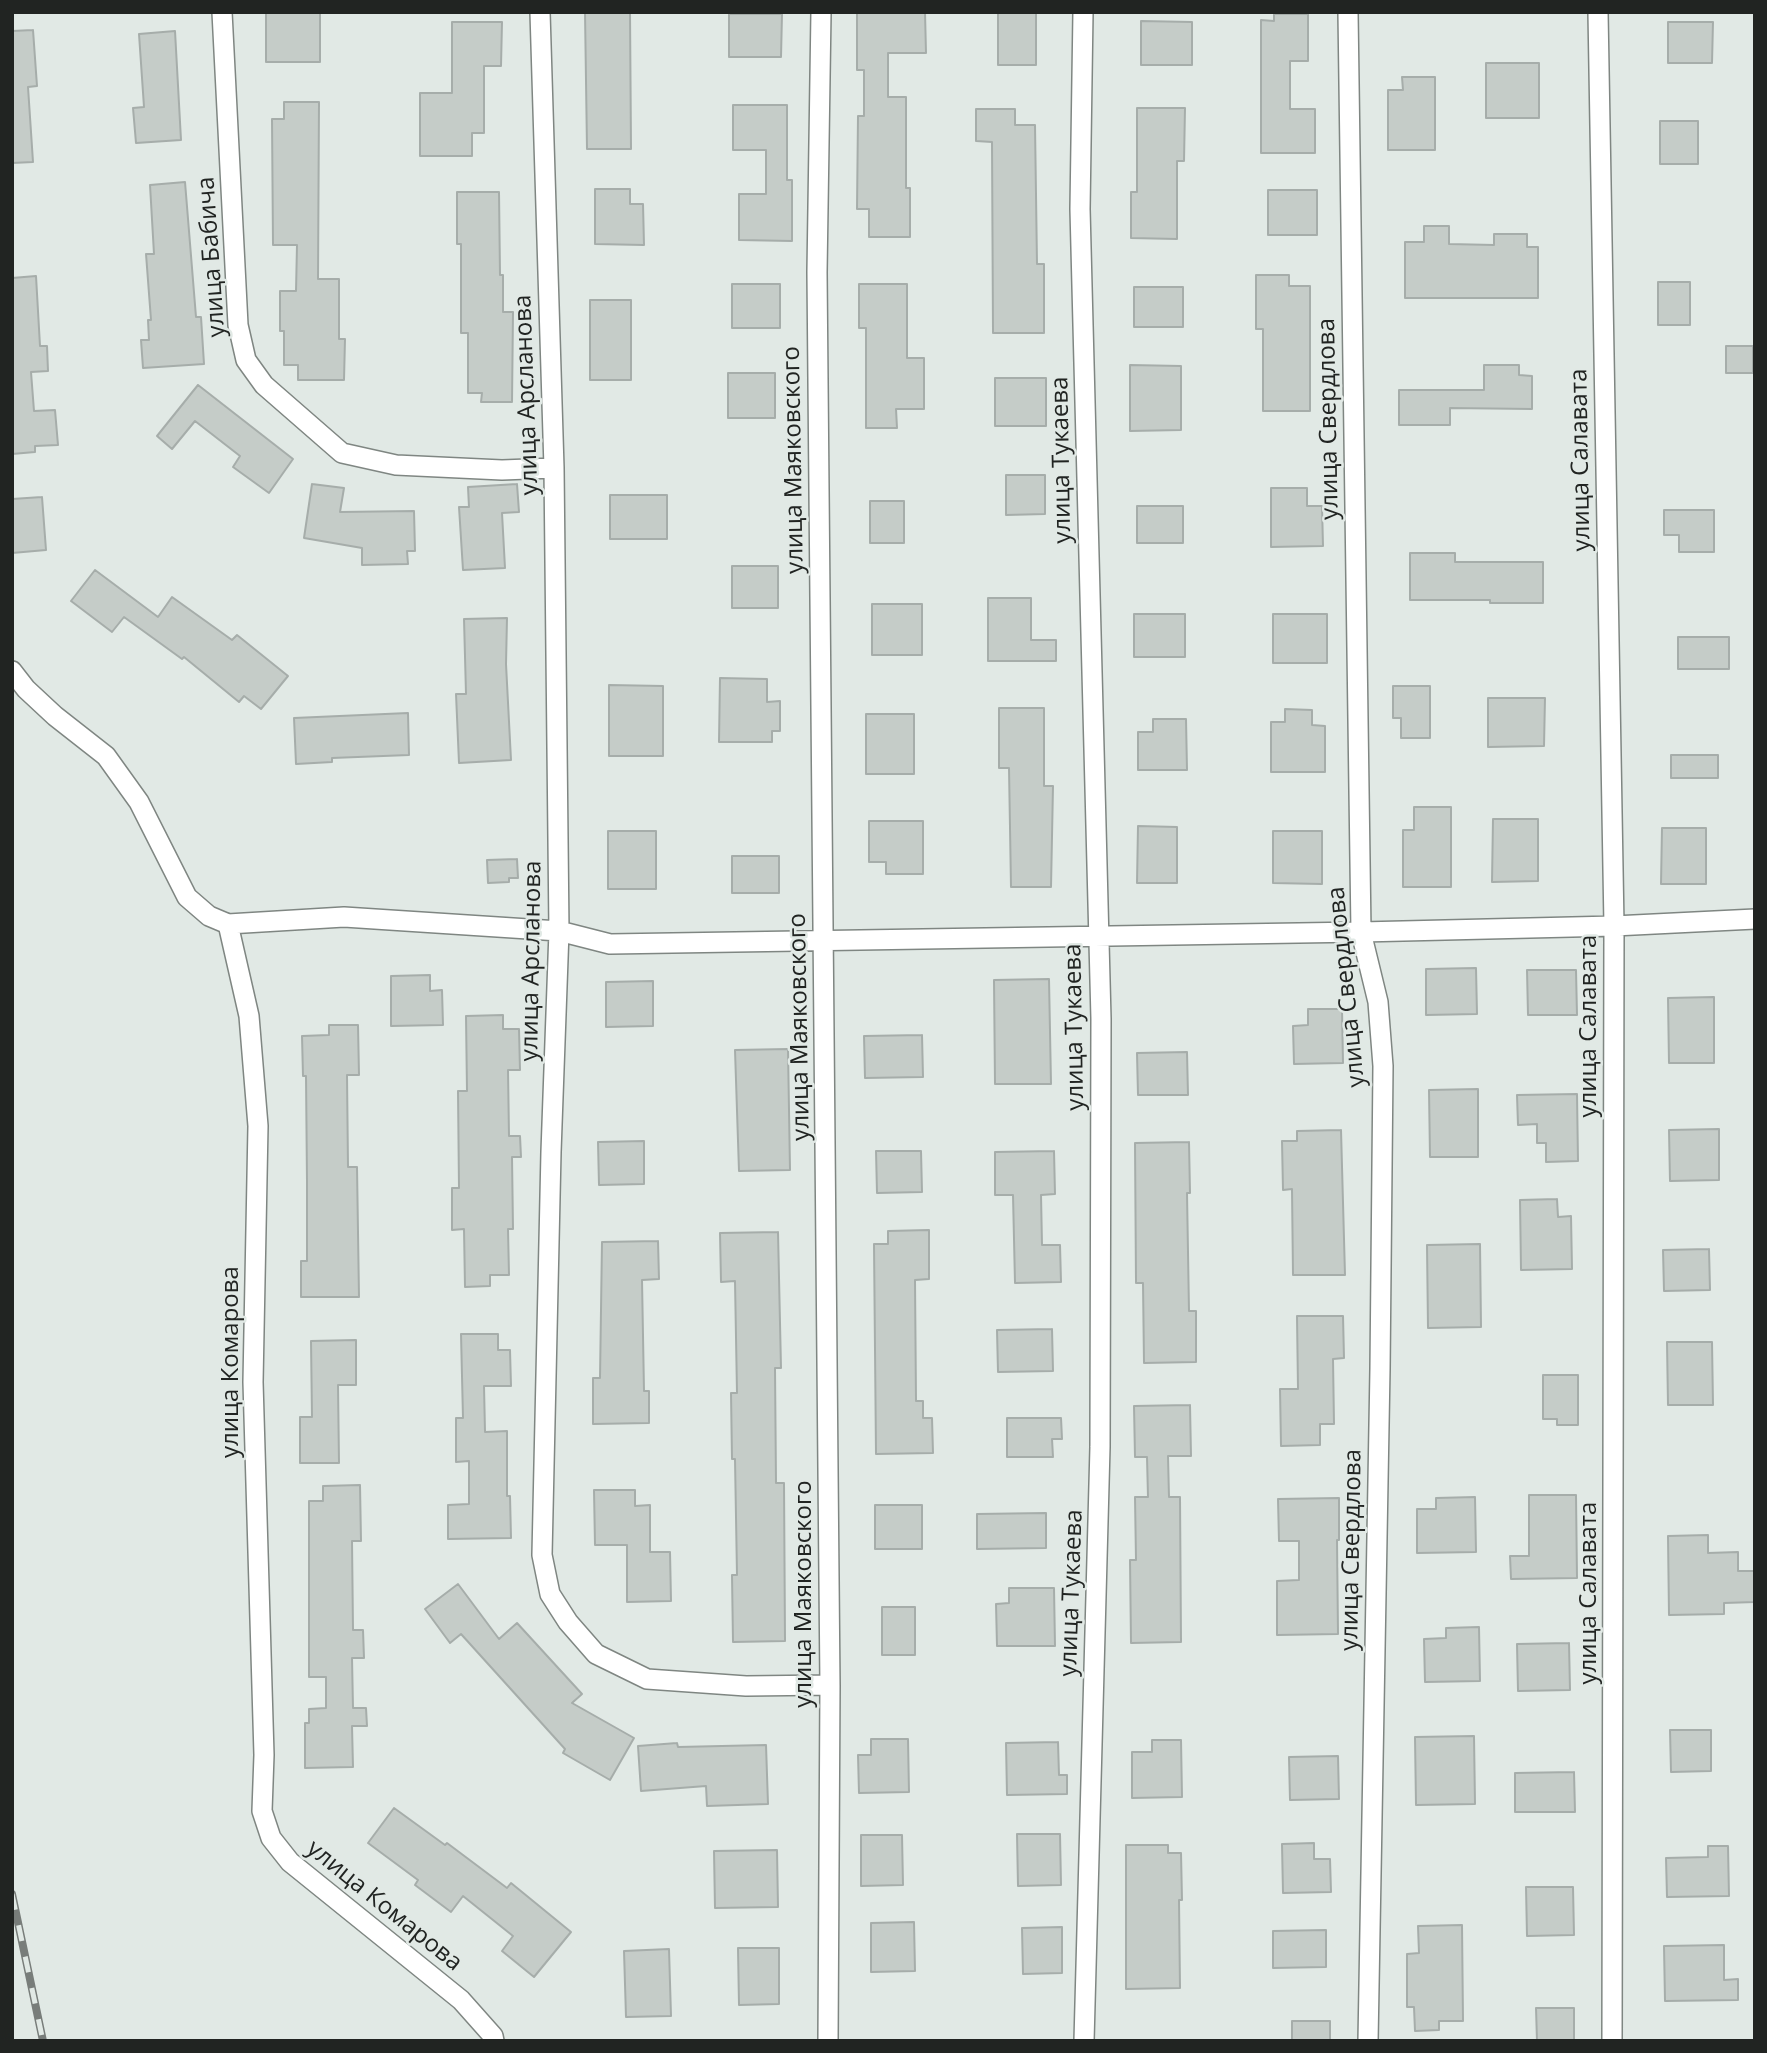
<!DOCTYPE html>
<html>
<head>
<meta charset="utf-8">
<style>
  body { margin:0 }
  #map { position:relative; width:1767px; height:2053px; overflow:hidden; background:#e1e9e5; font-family:"Open Sans",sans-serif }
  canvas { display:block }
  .frame { position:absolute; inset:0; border:14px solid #212422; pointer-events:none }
</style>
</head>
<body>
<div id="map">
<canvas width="1767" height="2053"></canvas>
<div class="frame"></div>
</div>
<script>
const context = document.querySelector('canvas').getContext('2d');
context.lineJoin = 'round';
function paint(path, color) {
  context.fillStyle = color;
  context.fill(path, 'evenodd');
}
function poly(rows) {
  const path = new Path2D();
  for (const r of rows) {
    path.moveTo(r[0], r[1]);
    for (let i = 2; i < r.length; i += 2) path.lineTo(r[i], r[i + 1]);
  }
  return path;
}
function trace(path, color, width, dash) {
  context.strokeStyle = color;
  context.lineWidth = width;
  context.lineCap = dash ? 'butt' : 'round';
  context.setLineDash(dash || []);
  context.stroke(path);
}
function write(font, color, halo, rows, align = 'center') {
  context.font = font + ' "Open Sans",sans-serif';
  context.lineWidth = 5;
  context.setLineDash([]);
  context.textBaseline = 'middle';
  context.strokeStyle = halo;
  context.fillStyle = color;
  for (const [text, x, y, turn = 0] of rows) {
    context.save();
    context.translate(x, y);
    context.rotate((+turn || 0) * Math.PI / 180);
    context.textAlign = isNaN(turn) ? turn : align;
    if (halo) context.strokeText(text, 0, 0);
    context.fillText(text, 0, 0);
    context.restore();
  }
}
const building = poly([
  [266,12,320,12,320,62,266,62,266,12],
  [585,12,630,12,631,149,587,149,585,12],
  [857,12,925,12,926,53,888,53,888,97,906,97,906,188,910,188,910,237,869,237,869,209,857,209,858,116,864,116,864,70,857,70,857,12],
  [998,12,1036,12,1036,65,998,65,998,12],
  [729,14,782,14,781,57,729,57,729,14],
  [1274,14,1308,14,1308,61,1290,61,1290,109,1315,109,1315,153,1261,153,1261,20,1274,21,1274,14],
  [1141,21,1192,22,1192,65,1141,65,1141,21],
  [452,22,502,22,501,66,484,66,484,133,472,133,472,156,420,156,420,93,452,93,452,22],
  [1668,22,1713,22,1712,63,1668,63,1668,22],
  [33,30,37,86,28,87,33,162,12,163,12,31,33,30],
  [175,31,181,140,136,143,133,108,144,107,139,34,175,31],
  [1486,63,1539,63,1539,118,1486,118,1486,63],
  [1402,77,1435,77,1435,150,1388,150,1388,90,1403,90,1402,77],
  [284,102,319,102,318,279,339,279,339,339,345,339,344,380,298,380,298,365,284,365,284,331,280,331,280,291,296,291,297,245,273,245,272,119,284,119,284,102],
  [733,105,787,105,787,180,792,180,792,241,739,240,739,194,766,194,766,150,733,150,733,105],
  [1137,108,1185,108,1184,161,1177,161,1177,239,1131,238,1131,192,1137,192,1137,108],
  [976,109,1015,109,1015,125,1035,125,1037,264,1044,264,1044,333,993,333,992,142,976,141,976,109],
  [1660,121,1698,121,1698,164,1660,164,1660,121],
  [185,182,196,317,201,317,204,364,143,368,141,340,149,340,148,320,151,320,146,254,154,254,150,185,185,182],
  [595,189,630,189,630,204,643,204,644,245,595,244,595,189],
  [1268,190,1317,190,1317,235,1268,235,1268,190],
  [457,192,499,192,500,275,503,275,503,312,513,312,512,402,481,402,482,393,468,393,468,333,461,333,461,244,457,244,457,192],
  [1424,226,1449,226,1449,244,1494,245,1494,234,1527,234,1527,247,1538,247,1538,298,1405,298,1405,242,1424,242,1424,226],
  [1256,275,1289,275,1289,286,1310,286,1310,411,1263,411,1263,329,1256,329,1256,275],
  [36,276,40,346,47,346,48,371,31,372,34,411,55,410,58,445,35,446,35,452,12,454,12,278,36,276],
  [1658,282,1690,282,1690,325,1658,325,1658,282],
  [732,284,780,284,780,328,732,328,732,284],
  [859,284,907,284,907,358,924,358,924,409,896,409,897,428,866,428,866,328,859,328,859,284],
  [1134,287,1183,287,1183,327,1134,327,1134,287],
  [590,300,631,300,631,380,590,380,590,300],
  [1726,346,1753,346,1753,373,1726,373,1726,346],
  [1130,365,1181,366,1181,430,1130,431,1130,365],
  [1484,365,1519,365,1519,375,1532,376,1532,409,1450,408,1450,425,1399,425,1399,390,1484,390,1484,365],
  [728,373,775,373,775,418,728,418,728,373],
  [995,378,1046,378,1046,426,995,426,995,378],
  [198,385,293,459,269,493,233,467,240,456,195,421,172,449,157,436,198,385],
  [1006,475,1045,475,1045,514,1006,515,1006,475],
  [312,484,344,488,340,512,414,511,415,551,407,551,408,564,362,565,362,548,304,538,312,484],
  [517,484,519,512,502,513,505,568,463,570,459,507,469,507,468,487,517,484],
  [1271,488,1307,488,1307,506,1322,506,1323,546,1271,547,1271,488],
  [610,495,667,495,667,539,610,539,610,495],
  [42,497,46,550,12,553,12,499,42,497],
  [870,501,904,501,904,543,870,543,870,501],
  [1137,506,1183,506,1183,543,1137,543,1137,506],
  [1664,510,1714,510,1714,552,1679,552,1679,535,1664,535,1664,510],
  [1410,553,1455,553,1455,562,1543,562,1543,603,1490,603,1490,600,1410,600,1410,553],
  [732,566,778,566,778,608,732,608,732,566],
  [95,570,158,617,172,597,232,640,237,635,288,676,261,709,244,696,239,702,184,657,182,659,124,617,112,632,71,601,95,570],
  [988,598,1031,598,1031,640,1056,640,1056,661,988,661,988,598],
  [872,604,922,604,922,655,872,655,872,604],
  [1134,614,1185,614,1185,657,1134,657,1134,614],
  [1273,614,1327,614,1327,663,1273,663,1273,614],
  [507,618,506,664,511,760,459,763,456,694,466,694,464,619,507,618],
  [1678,637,1729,637,1729,669,1678,669,1678,637],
  [720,678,767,679,767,702,780,701,780,731,772,731,772,742,719,742,720,678],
  [609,685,663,686,663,756,609,756,609,685],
  [1393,686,1430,686,1430,738,1401,738,1401,718,1393,718,1393,686],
  [1488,698,1545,698,1544,746,1488,747,1488,698],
  [999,708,1044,708,1044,786,1053,786,1051,887,1011,887,1009,768,999,768,999,708],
  [1285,709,1312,710,1312,725,1325,726,1325,772,1271,772,1271,722,1285,722,1285,709],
  [408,713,409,755,332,758,332,762,296,764,294,718,408,713],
  [866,714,914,714,914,774,866,774,866,714],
  [1153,719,1186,719,1187,770,1138,770,1138,732,1153,732,1153,719],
  [1671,755,1718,755,1718,778,1671,778,1671,755],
  [1414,807,1451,807,1451,887,1403,887,1403,830,1414,830,1414,807],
  [1493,819,1538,819,1538,881,1492,882,1493,819],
  [869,821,923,821,923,874,886,874,886,862,869,862,869,821],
  [1138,826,1177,827,1177,883,1137,883,1138,826],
  [1662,828,1706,828,1706,884,1661,884,1662,828],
  [608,831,656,831,656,889,608,889,608,831],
  [1273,831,1322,831,1322,884,1273,883,1273,831],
  [732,856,779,856,779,893,732,893,732,856],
  [517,859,518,878,509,878,509,882,488,883,487,860,517,859],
  [1476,968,1477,1014,1426,1015,1426,969,1476,968],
  [1527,970,1576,970,1577,1015,1528,1015,1527,970],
  [430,975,430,991,442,990,443,1025,391,1026,391,976,430,975],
  [1049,979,1051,1084,995,1084,994,980,1049,979],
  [653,981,653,1026,606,1027,606,982,653,981],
  [1714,997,1714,1063,1669,1063,1668,998,1714,997],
  [1308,1009,1342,1009,1343,1063,1294,1064,1293,1026,1308,1025,1308,1009],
  [503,1015,503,1029,519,1029,520,1070,508,1070,509,1136,520,1136,521,1157,512,1157,513,1229,508,1229,509,1275,490,1275,490,1286,465,1287,464,1229,452,1230,452,1188,459,1188,458,1091,467,1091,466,1016,503,1015],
  [329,1025,358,1025,359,1075,347,1075,348,1167,357,1167,359,1297,301,1297,301,1261,307,1261,307,1182,306,1076,303,1076,302,1036,329,1035,329,1025],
  [922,1035,923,1077,865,1078,864,1036,922,1035],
  [788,1049,790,1170,739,1171,735,1050,788,1049],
  [1187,1052,1188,1095,1138,1095,1137,1053,1187,1052],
  [1478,1089,1478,1157,1430,1157,1429,1090,1478,1089],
  [1577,1094,1578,1161,1546,1162,1546,1143,1537,1143,1537,1124,1518,1125,1517,1095,1577,1094],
  [1719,1129,1719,1180,1670,1181,1669,1130,1719,1129],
  [1341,1130,1345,1275,1293,1275,1292,1189,1283,1190,1282,1141,1297,1141,1297,1131,1341,1130],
  [644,1141,644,1184,599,1185,598,1142,644,1141],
  [1189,1142,1190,1193,1187,1193,1189,1311,1196,1311,1196,1362,1144,1363,1143,1283,1136,1283,1135,1143,1189,1142],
  [876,1151,921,1151,922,1192,877,1193,876,1151],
  [1054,1151,1055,1194,1041,1195,1042,1245,1060,1245,1061,1282,1015,1283,1013,1195,995,1195,995,1152,1054,1151],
  [1557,1199,1558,1217,1571,1216,1572,1269,1521,1270,1520,1200,1557,1199],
  [929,1230,929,1279,915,1280,916,1401,923,1401,923,1418,932,1418,933,1453,876,1454,874,1244,888,1244,888,1231,929,1230],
  [778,1232,781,1368,775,1368,776,1483,784,1483,785,1641,733,1642,732,1575,737,1575,735,1459,732,1459,731,1393,737,1393,735,1281,721,1282,720,1233,778,1232],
  [658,1241,659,1279,642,1280,644,1391,649,1391,649,1423,593,1424,593,1378,600,1378,602,1242,658,1241],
  [1480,1244,1481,1327,1428,1328,1427,1245,1480,1244],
  [1709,1249,1710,1290,1664,1291,1663,1250,1709,1249],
  [1297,1316,1343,1316,1344,1358,1333,1359,1334,1424,1320,1424,1320,1445,1281,1446,1280,1389,1298,1389,1297,1316],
  [1052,1329,1053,1371,998,1372,997,1330,1052,1329],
  [461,1334,498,1334,498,1350,510,1350,511,1386,484,1386,485,1432,507,1431,507,1496,510,1496,511,1538,448,1539,448,1505,469,1504,469,1461,456,1462,456,1418,463,1418,461,1334],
  [356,1340,356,1385,338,1385,339,1463,300,1463,300,1417,312,1417,311,1341,356,1340],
  [1667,1342,1712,1342,1713,1405,1668,1405,1667,1342],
  [1543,1375,1578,1375,1578,1425,1557,1425,1557,1419,1543,1419,1543,1375],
  [1190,1405,1191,1456,1168,1456,1169,1497,1180,1497,1181,1642,1131,1643,1130,1560,1136,1560,1135,1497,1148,1497,1147,1457,1135,1457,1134,1406,1190,1405],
  [1007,1418,1061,1418,1062,1439,1052,1439,1053,1457,1007,1457,1007,1418],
  [360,1485,361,1541,352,1541,353,1630,363,1630,364,1658,352,1658,353,1708,366,1708,367,1726,352,1726,353,1767,305,1768,305,1723,309,1723,309,1709,326,1708,326,1677,309,1677,309,1501,323,1501,323,1486,360,1485],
  [594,1490,635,1490,635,1506,650,1505,650,1552,670,1552,671,1601,627,1602,627,1545,595,1545,594,1490],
  [1529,1495,1576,1495,1577,1578,1511,1579,1510,1556,1529,1556,1529,1495],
  [1475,1497,1476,1552,1417,1553,1417,1509,1436,1509,1436,1498,1475,1497],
  [1339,1498,1339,1540,1337,1540,1338,1634,1277,1635,1277,1581,1299,1580,1299,1541,1279,1541,1278,1499,1339,1498],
  [875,1505,922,1505,922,1549,875,1549,875,1505],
  [1046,1513,1046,1548,977,1549,977,1514,1046,1513],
  [1708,1535,1708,1553,1738,1552,1738,1571,1755,1571,1755,1602,1724,1603,1724,1614,1669,1615,1668,1536,1708,1535],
  [458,1584,499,1639,517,1623,582,1694,572,1703,634,1738,610,1780,563,1753,565,1749,461,1634,450,1643,425,1609,458,1584],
  [1009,1588,1054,1588,1055,1646,997,1646,996,1604,1009,1603,1009,1588],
  [882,1607,915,1607,915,1655,882,1655,882,1607],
  [1479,1627,1480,1681,1425,1682,1424,1639,1446,1638,1446,1628,1479,1627],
  [1569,1643,1570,1690,1518,1691,1517,1644,1569,1643],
  [1670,1730,1711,1730,1711,1771,1671,1772,1670,1730],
  [1474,1736,1475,1804,1416,1805,1415,1737,1474,1736],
  [871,1739,908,1739,909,1792,859,1793,858,1755,871,1755,871,1739],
  [1152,1740,1181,1740,1182,1797,1132,1798,1132,1752,1152,1752,1152,1740],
  [1058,1742,1059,1775,1067,1775,1067,1794,1007,1795,1006,1743,1058,1742],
  [677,1743,678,1747,766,1745,768,1804,707,1806,706,1786,641,1791,638,1746,677,1743],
  [1338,1756,1339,1799,1290,1800,1289,1757,1338,1756],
  [1574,1772,1575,1812,1515,1812,1515,1773,1574,1772],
  [394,1808,445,1845,447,1843,507,1888,511,1883,571,1932,534,1977,502,1951,513,1936,463,1896,451,1912,415,1885,418,1880,368,1843,394,1808],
  [1017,1834,1060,1834,1061,1885,1018,1886,1017,1834],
  [861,1835,902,1835,903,1885,861,1886,861,1835],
  [1314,1843,1314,1859,1330,1859,1331,1892,1283,1893,1282,1844,1314,1843],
  [1126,1845,1168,1845,1168,1853,1181,1853,1182,1900,1179,1900,1180,1988,1126,1989,1126,1845],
  [1708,1846,1728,1846,1729,1896,1667,1897,1666,1858,1708,1857,1708,1846],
  [777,1850,778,1907,715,1908,714,1851,777,1850],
  [1526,1887,1573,1887,1574,1935,1527,1936,1526,1887],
  [914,1922,915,1971,871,1972,871,1923,914,1922],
  [1462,1925,1463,2021,1439,2021,1439,2030,1415,2031,1414,2007,1407,2007,1407,1954,1419,1953,1418,1926,1462,1925],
  [1062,1927,1062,1973,1023,1974,1022,1928,1062,1927],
  [1326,1930,1326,1967,1273,1968,1273,1931,1326,1930],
  [1724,1945,1724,1980,1738,1979,1738,2000,1665,2001,1664,1946,1724,1945],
  [738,1948,779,1948,779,2004,739,2005,738,1948],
  [669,1949,671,2016,626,2017,624,1951,669,1949],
  [1536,2008,1574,2008,1574,2041,1537,2041,1536,2008],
  [1292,2021,1330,2021,1330,2041,1292,2041,1292,2021]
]);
const street = poly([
  [222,12,238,325,246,360,264,385,342,453,396,465,502,470,554,468],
  [540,12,554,468,559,931,551,1152,542,1555,550,1594,568,1622,596,1654,647,1679,746,1686,830,1685],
  [821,12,817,272,830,1685,828,2041],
  [1083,12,1080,209,1101,1019,1100,1447,1084,2041],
  [1348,12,1361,932,1378,1002,1383,1066,1380,1369,1368,2041],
  [1598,12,1614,926,1612,2041],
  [12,671,26,689,55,716,106,756,139,802,187,897,209,916,228,924,249,1016,258,1126,253,1382,264,1755,262,1811,271,1838,290,1862,461,2000,493,2036,494,2041],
  [228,924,344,917,559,931,610,944,1361,932,1614,926,1755,919]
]);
const rail = poly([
  [12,1894,43,2041]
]);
const streetNames = [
  ["улица Бабича",212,257,-94],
  ["улица Арсланова",527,395,-92],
  ["улица Свердлова",1329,419,-91],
  ["улица Маяковского",794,460,-91],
  ["улица Тукаева",1062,460,-91],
  ["улица Салавата",1581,460,-91],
  ["улица Арсланова",532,961,-89],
  ["улица Свердлова",1347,987,-96],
  ["улица Салавата",1589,1026,-90],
  ["улица Маяковского",800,1027,-91],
  ["улица Тукаева",1075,1027,-91],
  ["улица Комарова",231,1362,-90],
  ["улица Свердлова",1352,1550,-89],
  ["улица Тукаева",1072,1593,-88],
  ["улица Салавата",1589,1593,-90],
  ["улица Маяковского",804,1594,-90],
  ["улица Комарова",384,1906,39]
];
paint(building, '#c5ccc8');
trace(building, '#a6adaa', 2);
trace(street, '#7f8682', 22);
trace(street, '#fff', 19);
trace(rail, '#787d7a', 8);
trace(rail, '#e1e9e5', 5, [16]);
write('24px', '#212422', '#e1e9e5', streetNames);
</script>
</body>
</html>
